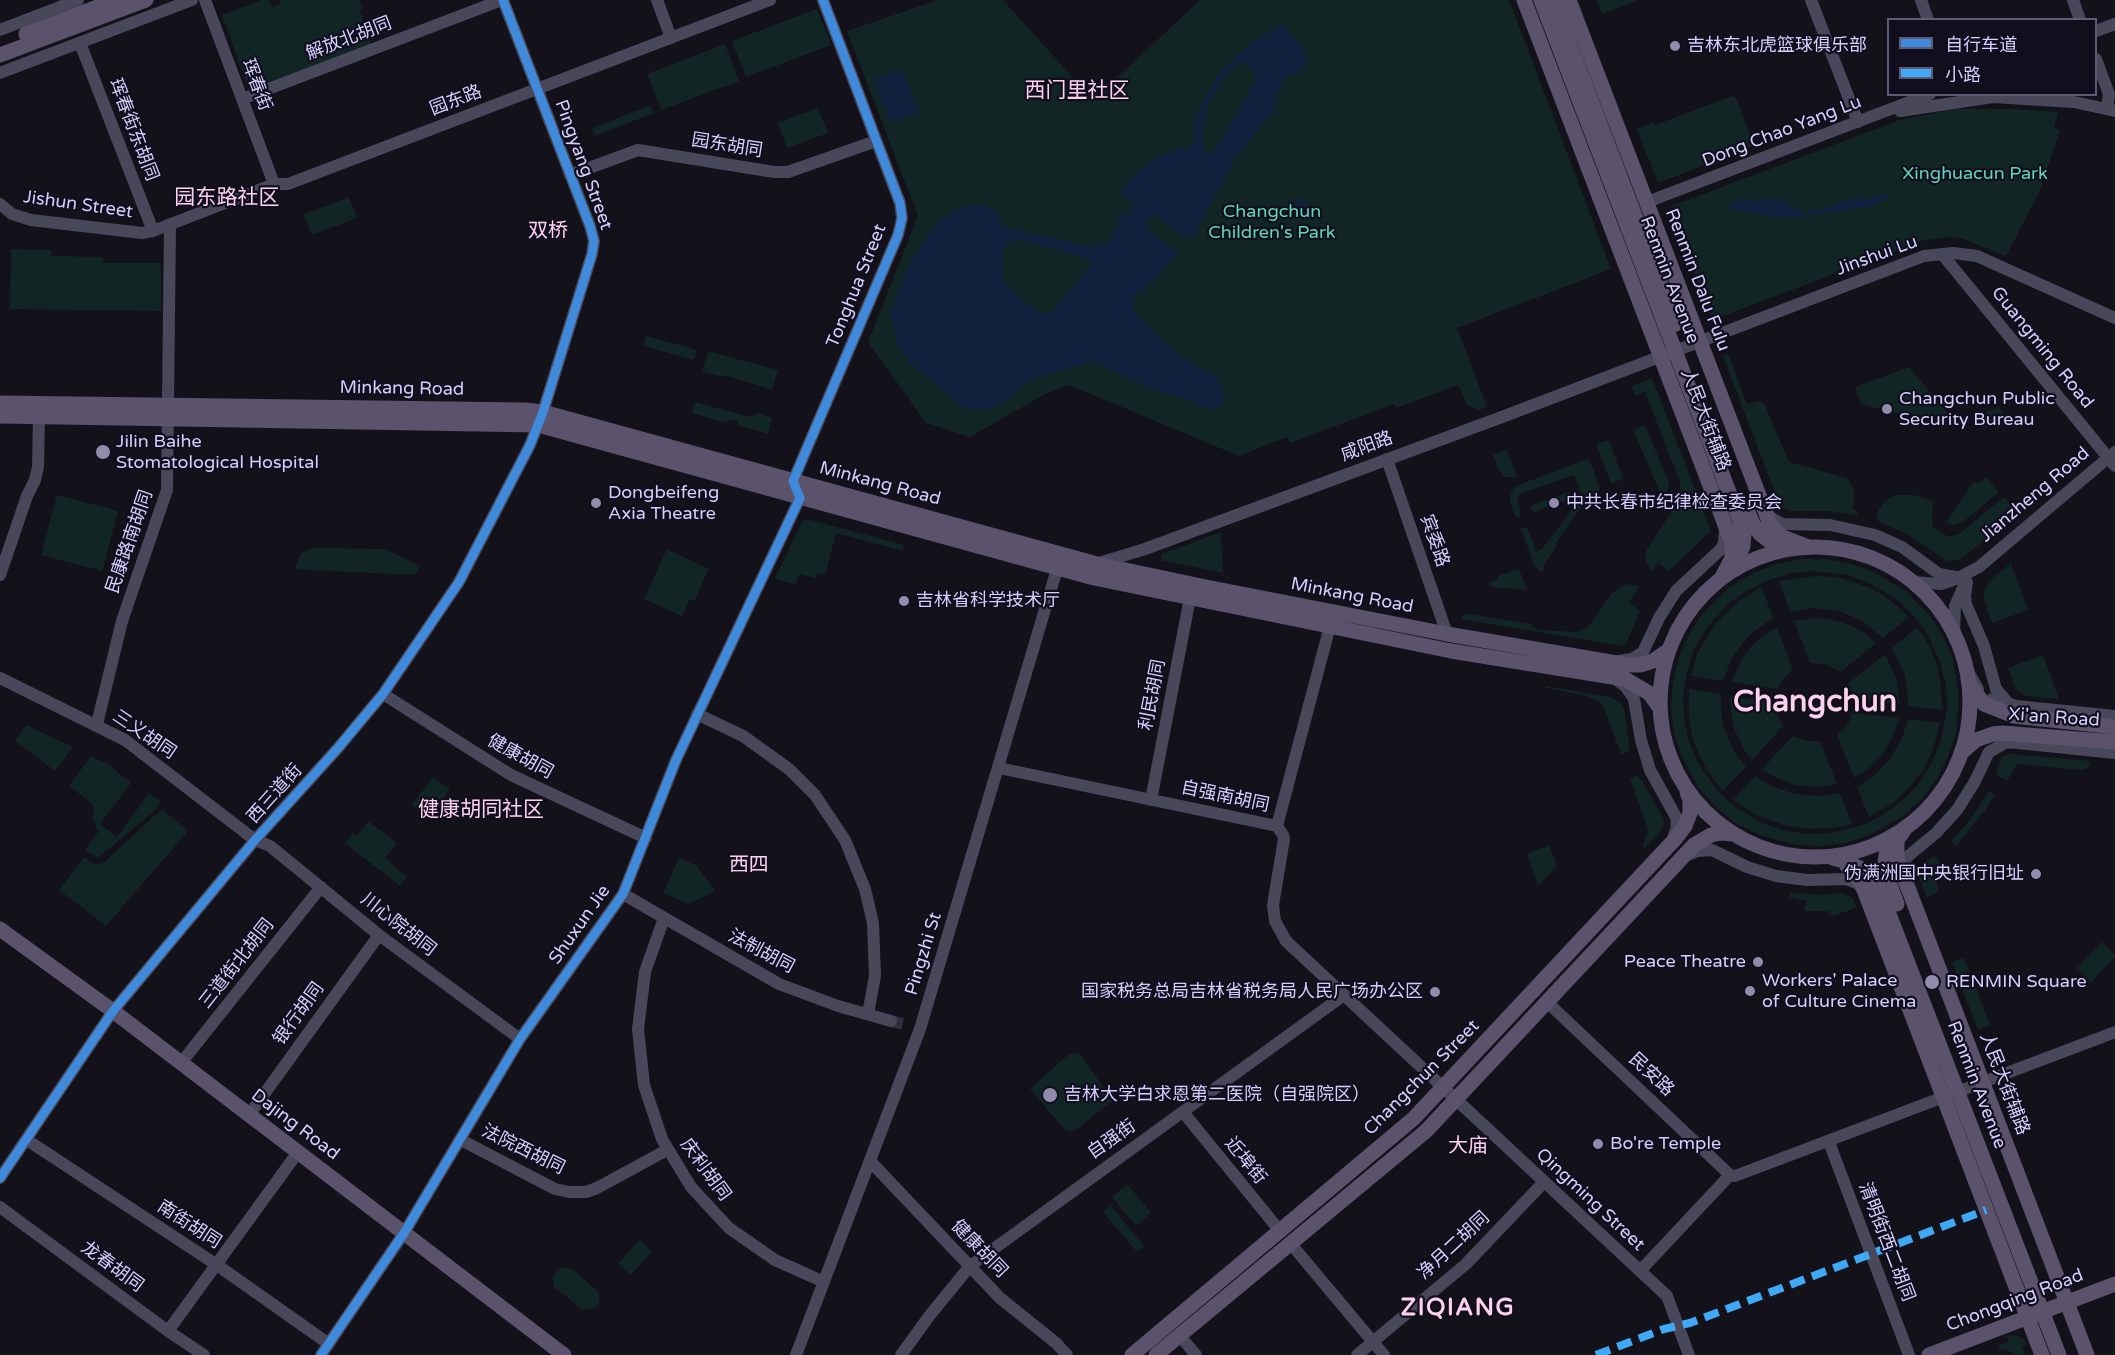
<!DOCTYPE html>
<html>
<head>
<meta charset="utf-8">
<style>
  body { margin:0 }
  #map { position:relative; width:2115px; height:1355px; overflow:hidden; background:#13121a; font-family:"Varela Round","Noto Sans SC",sans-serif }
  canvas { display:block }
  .legend { position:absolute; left:1887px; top:18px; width:210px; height:78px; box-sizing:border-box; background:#110e1e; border:2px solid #5f5b76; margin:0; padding:8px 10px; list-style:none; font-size:18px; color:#d4cffb }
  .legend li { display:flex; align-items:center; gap:12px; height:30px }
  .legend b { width:30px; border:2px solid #5f5b76 }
</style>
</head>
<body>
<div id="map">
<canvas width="2115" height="1355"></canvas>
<ul class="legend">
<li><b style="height:8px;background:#408adc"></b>自行车道</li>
<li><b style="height:8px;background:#3fa9f5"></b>小路</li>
</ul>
</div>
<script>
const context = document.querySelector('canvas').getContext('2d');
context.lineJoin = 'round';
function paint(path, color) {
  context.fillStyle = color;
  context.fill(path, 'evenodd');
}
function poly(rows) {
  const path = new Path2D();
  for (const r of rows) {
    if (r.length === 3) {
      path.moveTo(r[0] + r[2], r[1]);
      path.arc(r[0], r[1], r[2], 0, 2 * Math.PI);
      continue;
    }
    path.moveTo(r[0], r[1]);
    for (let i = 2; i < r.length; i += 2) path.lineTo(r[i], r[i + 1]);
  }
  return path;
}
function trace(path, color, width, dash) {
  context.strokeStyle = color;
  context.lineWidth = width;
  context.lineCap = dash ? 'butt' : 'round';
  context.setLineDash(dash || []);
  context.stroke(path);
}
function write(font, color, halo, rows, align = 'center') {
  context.font = font + ' "Varela Round","Noto Sans SC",sans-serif';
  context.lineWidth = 4.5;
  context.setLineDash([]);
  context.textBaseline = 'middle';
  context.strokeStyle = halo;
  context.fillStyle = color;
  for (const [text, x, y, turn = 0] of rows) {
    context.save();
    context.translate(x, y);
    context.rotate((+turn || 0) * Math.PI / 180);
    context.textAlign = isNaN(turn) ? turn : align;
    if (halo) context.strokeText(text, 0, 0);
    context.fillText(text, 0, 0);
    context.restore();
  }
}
const green = poly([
  [262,0,269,0,272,7,281,4,280,0,360,0,363,8,359,10,371,42,369,45,249,91,222,15],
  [938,0,1003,0,1093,100,1200,0,1509,0,1611,269,1457,328,1487,407,1479,410,1467,405,1458,385,1396,408,1394,404,1290,443,1287,437,1239,456,1069,385,1045,394,970,437,926,423,868,342,918,216,847,31],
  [1597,0,1638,0,1602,14],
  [817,9,831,45,746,77,732,41],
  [725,44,739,81,661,110,647,74],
  [1732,96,1736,98,1754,146,1658,183,1637,129,1654,122,1655,125],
  [651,105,654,113,595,136,592,128],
  [818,108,828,133,787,148,778,123],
  [1955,109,2011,109,2058,112,2054,128,2060,130,2039,193,2006,256,1963,239,1950,237,1924,240,1712,320,1669,207,1900,120],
  [349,197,357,218,312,235,304,214],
  [11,249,51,250,52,256,103,257,104,263,161,263,161,311,10,309],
  [646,336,697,350,694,360,643,346],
  [708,351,778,370,772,390,724,375,723,377,702,372],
  [1728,354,1747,404,1759,401,1764,403,1789,462,1847,478,1853,487,1855,496,1852,509,1858,511,1857,515,1831,511,1789,511,1780,506,1723,356],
  [1909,367,1956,423,1953,427,1861,404,1855,387],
  [1652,378,1711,531,1669,571,1658,563,1651,572,1645,559,1647,549,1678,502,1681,492,1680,482,1645,392,1635,395,1632,386],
  [695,402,750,417,757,413,772,418,768,434,737,425,738,421,728,419,727,423,692,413],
  [1999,407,2004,413,1985,429,1984,428,1980,422,1986,412],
  [1645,425,1669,483,1668,490,1661,495,1634,432,1636,429],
  [1609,440,1623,479,1611,483,1596,444],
  [1507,450,1517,477,1505,477,1499,470,1493,455],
  [1587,459,1591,464,1600,488,1585,507,1582,506,1555,544,1557,546,1544,564,1543,573,1534,566,1521,528,1527,527,1536,552,1542,549,1582,496,1574,475,1520,494,1517,500,1521,514,1519,518,1515,516,1510,502,1511,493,1516,486],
  [1987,477,1999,492,1963,522,1953,525,1946,522,1974,481,1978,484],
  [1569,492,1571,494,1564,501,1535,512,1530,509,1532,505],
  [57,495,118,511,102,571,41,555],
  [1895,495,1913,495,1933,501,1932,524,1934,528,1949,537,1960,533,2004,497,2017,513,1961,559,1946,561,1909,535,1876,520,1879,509,1885,501],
  [807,519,904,545,903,551,836,533,825,575,817,573,816,578,799,574,796,585,775,578,802,522],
  [1221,532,1223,573,1161,560,1162,554],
  [312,548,385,549,420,566,416,573,413,575,294,569,301,554],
  [667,549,709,569,694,601,689,600,682,616,644,599],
  [1802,559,1827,559,1851,564,1874,572,1906,591,1931,617,1944,638,1953,660,1959,696,1956,733,1948,756,1937,779,1922,799,1903,816,1870,835,1846,843,1821,846,1796,845,1760,835,1737,824,1717,808,1700,790,1682,757,1674,733,1671,708,1673,682,1679,657,1689,634,1703,613,1731,586,1753,573,1777,564],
  [1814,571,1848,575,1869,583,1898,600,1914,616,1927,634,1941,664,1946,686,1947,708,1941,741,1932,762,1920,782,1904,799,1886,813,1866,824,1832,833,1809,834,1786,831,1764,824,1735,807,1718,791,1698,763,1689,742,1684,719,1683,695,1687,672,1694,650,1705,630,1729,603,1748,590,1769,580,1791,573],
  [2011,563,2028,610,1992,623,1983,596,1988,582],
  [1519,569,1527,590,1491,587,1490,582,1498,579,1498,576],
  [1815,576,1837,577,1868,587,1886,597,1909,617,1883,638,1861,620,1839,611,1815,608,1790,612,1779,581],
  [1626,584,1640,586,1629,603,1640,611,1626,644,1622,646,1461,619,1462,616,1468,614,1530,624,1538,630,1577,632,1587,628,1612,593],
  [1762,587,1773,618,1753,632,1742,644,1732,658,1723,681,1691,676,1698,652,1716,623,1740,600],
  [1815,618,1829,619,1850,625,1863,632,1876,643,1841,672,1825,664,1810,663,1794,621],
  [1777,627,1793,670,1784,678,1778,689,1732,682,1740,662,1749,649,1759,639],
  [1917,627,1929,645,1937,665,1941,686,1942,710,1909,706,1905,675,1892,648],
  [1885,654,1896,678,1900,705,1854,700,1849,683],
  [2043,655,2059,699,2025,696,2015,688,2008,668],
  [1546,686,1610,697,1620,702,1624,709,1630,751,1621,754,1604,708,1599,702,1583,695,1546,688],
  [1689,689,1721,694,1721,714,1725,731,1735,753,1746,767,1723,791,1707,771,1693,740,1689,718],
  [1730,696,1775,703,1777,714,1783,726,1752,760,1743,748,1734,728,1731,713],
  [1853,713,1899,718,1894,734,1883,754,1867,770,1854,778,1837,735,1847,726],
  [1908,719,1940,723,1933,750,1923,770,1909,788,1893,803,1869,817,1857,787,1873,777,1890,759,1902,738],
  [26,725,73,747,55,771,15,741],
  [1793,736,1806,741,1820,741,1837,784,1819,787,1797,785,1776,778,1762,769],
  [2008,754,2011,754,2091,761,2088,768,2082,770,2018,764,2007,781,1996,775,2002,757],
  [91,756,108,764,131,783,100,824,117,837,149,793,161,802,153,812,98,858,85,850,98,832,93,818,94,808,90,802,69,786],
  [1638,775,1663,818,1664,823,1660,832,1645,848,1643,846,1648,830,1630,778],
  [1756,776,1771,786,1795,794,1819,796,1840,793,1852,824,1832,828,1810,829,1787,826,1756,815,1733,800],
  [433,777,450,789,428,818,412,805],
  [1989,791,1995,794,1986,809,1956,846,1951,841,1970,820],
  [162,809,188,831,106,926,59,890,84,857,92,863,102,864],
  [368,821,397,843,385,858,407,877,400,886,345,843,353,833,357,836],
  [1549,845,1557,866,1538,886,1527,854],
  [1934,856,1941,863,1934,875,1939,892,1927,897,1919,877,1919,870,1920,866],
  [679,858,697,866,714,889,714,892,688,904,663,893],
  [1790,893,1823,895,1841,893,1853,898,1857,907,1834,916,1827,911,1804,911,1806,901,1789,897],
  [2102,942,2115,954,2115,957,2091,982,2077,968],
  [1964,958,1990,1025,1978,1030,1952,962],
  [1077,1053,1081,1056,1113,1100,1076,1130,1069,1132,1064,1129,1030,1089,1068,1055],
  [1127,1184,1151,1213,1136,1226,1112,1197],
  [1111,1206,1144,1246,1137,1252,1103,1212],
  [639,1240,652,1251,631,1275,618,1264],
  [565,1267,573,1270,598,1291,600,1302,595,1308,583,1310,554,1287,553,1276,558,1269],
  [2011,1335,2019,1336,2025,1340,2026,1345,2022,1347,2025,1355,2016,1355,2007,1350,2000,1350,1998,1346,2009,1342,2007,1336]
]);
const water = poly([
  [1279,25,1286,27,1305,51,1307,63,1301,70,1293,75,1291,73,1281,82,1283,85,1277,95,1274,110,1236,157,1194,236,1185,237,1155,215,1152,216,1146,225,1147,229,1178,253,1162,272,1145,287,1144,291,1136,295,1132,301,1134,313,1169,346,1181,357,1217,377,1224,392,1223,403,1220,407,1210,409,1186,399,1159,392,1091,361,1029,381,1006,400,989,409,971,410,963,407,911,364,898,346,890,313,912,259,939,220,961,208,983,204,994,209,1001,223,1011,229,1083,245,1095,246,1108,242,1116,231,1121,213,1128,214,1133,204,1121,193,1125,186,1135,174,1152,161,1174,150,1190,147,1194,145,1194,126,1200,107,1220,72,1250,44],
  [1245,63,1253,69,1255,78,1254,84,1215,150,1212,153,1206,154,1201,136,1208,105,1226,75,1238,64],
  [1019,239,1085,258,1091,263,1089,269,1052,312,1043,314,1039,312,1019,298,1004,281,1001,269,1003,251,1008,243],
  [897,71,902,71,905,75,919,112,890,122,874,80],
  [1886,194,1889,198,1865,208,1785,218,1729,209,1729,204,1742,200,1778,199,1785,201,1799,211,1806,212,1823,209,1852,199,1871,198],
  [1302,196,1310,213,1306,218,1300,219,1289,206]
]);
const minorTunnel = poly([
  [891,1021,908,1025]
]);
const minor = poly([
  [205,0,274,184],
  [657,0,671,38],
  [1811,0,1858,122],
  [1921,0,1928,20],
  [2073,0,2080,20],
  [0,30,78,0],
  [2096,31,2115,24],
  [80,43,153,231],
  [2096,59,2109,94,2107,109],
  [0,73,192,0],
  [242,99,502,0],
  [1900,111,1993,97,2074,102,2115,111],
  [570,175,638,150,774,172,788,172,876,141],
  [1647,202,1930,94],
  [0,204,12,214,31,220,142,233,153,231,274,184,288,184,770,0],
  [1942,254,2115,466],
  [1387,459,1447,634],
  [1766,511,1770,517,1782,524,1830,525,1875,535,1902,547,1939,574,1956,577],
  [1099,563,1145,549,1502,417,1924,256,1953,253,1977,256,2115,318],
  [0,575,27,496,35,480,38,467,39,417],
  [1913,582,1941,584,1956,579,1979,567,2115,452],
  [1967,582,1965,596,1966,604,1984,646,1996,689,2009,704],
  [1954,633,1955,606,1963,588],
  [1619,661,1632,659,1643,652,1659,618,1676,591,1721,549,1724,543,1725,529],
  [1967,670,1978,689],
  [0,678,125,740,255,840,270,846,379,935,520,1039],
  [1617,680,1626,687,1634,699,1641,740,1650,770,1676,817,1677,827,1673,838],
  [383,694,511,775,646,838],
  [1992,699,2016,706,2115,716],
  [697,714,743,736,789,769,815,795,845,840,865,889,873,923,875,976,868,1014],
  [97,724,122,621,167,490,170,224],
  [2008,742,2115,753],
  [999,768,1277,826],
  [1151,800,1190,598],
  [1277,826,1330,626],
  [1277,826,1283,835,1284,839,1273,905,1275,921,1286,941,1344,995],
  [1685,856,1698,851,1712,850,1747,867,1776,876,1807,880,1846,879,1857,883,1862,888],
  [1904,875,1903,866,1907,857,1936,833,1957,810,1974,783,1989,752,2005,743,2014,742],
  [623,894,779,984,838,1006,891,1021],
  [664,918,645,972,638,1029,644,1085,662,1139,691,1187,729,1228,775,1260,824,1282],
  [1547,1002,1730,1175,1735,1176,2115,1032],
  [181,1063,321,887],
  [1183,1112,1280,1231],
  [249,1115,379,935],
  [27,1140,217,1265,329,1344],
  [461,1140,555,1189,569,1192,586,1192,597,1188,667,1150],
  [1829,1142,1909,1355],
  [870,1161,1000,1298,1056,1343,1067,1355],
  [0,1178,113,1011,255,840,338,748,383,694,459,582,530,445,543,412,592,254,594,241,590,226,503,0],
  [0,1207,168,1331,204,1355],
  [1291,1244,1384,1355],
  [1640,1271,1730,1175],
  [168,1331,293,1159],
  [1180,1336,1196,1355],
  [321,1355,404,1233,520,1039,623,894,676,760,800,498,793,481,898,235,902,218,900,203,823,0],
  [796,1355,920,1029,1060,559],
  [901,1355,930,1315,970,1266,1344,995,1667,1296,1689,1355],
  [1357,1355,1466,1264,1544,1182]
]);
const major = poly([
  [1524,0,1732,543,1732,558,1722,577],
  [1541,0,1740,521,1744,534,1743,546,1735,567],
  [1553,0,1676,324],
  [1569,0,1770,524,1780,536,1806,546],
  [26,34,116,0],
  [0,55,146,0],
  [0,403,525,410,543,412,1097,564,1206,587,1447,634,1628,665,1640,665,1653,661,1669,650],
  [0,416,538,425,1094,578,1451,651,1625,679,1649,693,1660,708],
  [1744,503,1753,524,1760,534,1772,543,1790,549],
  [1815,702,155],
  [1969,684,1984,704,2014,716,2115,727],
  [1962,752,1976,740,1993,734,2003,733,2115,742],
  [1905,829,1897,840,1897,859,2087,1355],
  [1895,837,1887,848,1885,862,1887,876,1897,904],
  [1833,858,1847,862,1864,870,1872,877,1879,888,2059,1355],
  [1847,866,1861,882,2042,1355],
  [0,929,113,1011,564,1355],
  [1132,1355,1413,1119,1676,838,1685,826,1690,813,1690,800,1687,792],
  [1156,1355,1426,1131,1694,845,1711,835,1721,833,1733,834],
  [1929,1355,2115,1284]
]);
const quiet = poly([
  [1596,1355,1664,1329,1690,1323,1986,1210]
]);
const cycleway = poly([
  [0,1178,113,1011,255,840,338,748,383,694,459,582,530,445,543,412,592,254,594,241,590,226,503,0],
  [321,1355,404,1233,520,1039,623,894,676,760,800,498,793,481,898,235,902,218,900,203,823,0]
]);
const markers = [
  [1675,46,6,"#908dac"],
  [1887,409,6,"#908dac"],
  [103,452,8,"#908dac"],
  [596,503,6,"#908dac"],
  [1554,503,6,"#908dac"],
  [904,601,6,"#908dac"],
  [2036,874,6,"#908dac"],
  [1758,962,6,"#908dac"],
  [1932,982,8,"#908dac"],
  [1750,991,6,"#908dac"],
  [1435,992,6,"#908dac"],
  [1050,1095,8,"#908dac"],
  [1598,1144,6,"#908dac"]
];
const streetNames = [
  ["解放北胡同",349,39,-21],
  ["珲春街",256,85,69],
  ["园东路",456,101,-21],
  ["珲春街东胡同",133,130,69],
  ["Dong Chao Yang Lu",1782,132,-21],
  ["园东胡同",727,146,9],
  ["Pingyang Street",583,165,70],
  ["Jishun Street",78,205,8],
  ["Jinshui Lu",1877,256,-20],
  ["Renmin Avenue",1669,280,69],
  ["Renmin Dalu Fulu",1697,280,69],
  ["Tonghua Street",857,286,-68],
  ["Guangming Road",2042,348,51],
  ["Minkang Road",402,389,1],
  ["人民大街辅路",1705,420,69],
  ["咸阳路",1367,447,-20],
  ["Minkang Road",880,484,15],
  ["Jianzheng Road",2035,495,-40],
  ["宾委路",1434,541,71],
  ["民康路南胡同",130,542,-71],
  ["Minkang Road",1352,596,11],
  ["利民胡同",1153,695,-79],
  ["Xi'an Road",2054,718,4],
  ["三义胡同",144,735,34],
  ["健康胡同",520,757,29],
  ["西三道街",275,794,-48],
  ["自强南胡同",1225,797,12],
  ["川心院胡同",398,925,38],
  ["Shuxun Jie",580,925,-55],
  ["法制胡同",761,952,28],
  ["Pingzhi St",924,954,-73],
  ["三道街北胡同",237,964,-52],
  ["银行胡同",299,1014,-54],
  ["民安路",1651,1075,43],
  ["Changchun Street",1422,1078,-45],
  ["人民大街辅路",2004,1084,69],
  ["Renmin Avenue",1976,1085,69],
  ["Dajing Road",295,1125,37],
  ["自强街",1112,1140,-35],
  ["法院西胡同",523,1150,26],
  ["近埠街",1245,1161,51],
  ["庆利胡同",705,1170,54],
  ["Qingming Street",1590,1200,43],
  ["南街胡同",189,1225,33],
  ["清明街西二胡同",1886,1242,69],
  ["净月二胡同",1454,1246,-43],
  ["健康胡同",979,1249,46],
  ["龙春胡同",112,1267,36],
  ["Chongqing Road",2015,1301,-21]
];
const poiNames = [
  ["吉林东北虎篮球俱乐部",1687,46],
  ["Changchun Public",1899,399],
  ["Security Bureau",1899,420],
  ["Jilin Baihe",116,442],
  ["Stomatological Hospital",116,463],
  ["Dongbeifeng",608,493],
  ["Axia Theatre",608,514],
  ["中共长春市纪律检查委员会",1566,503],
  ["吉林省科学技术厅",916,601],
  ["伪满洲国中央银行旧址",2024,874,"right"],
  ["Peace Theatre",1746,962,"right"],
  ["Workers' Palace",1762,981],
  ["of Culture Cinema",1762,1002],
  ["RENMIN Square",1946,982],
  ["国家税务总局吉林省税务局人民广场办公区",1423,992,"right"],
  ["吉林大学白求恩第二医院（自强院区）",1064,1095],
  ["Bo're Temple",1610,1144]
];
const parkNames = [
  ["Xinghuacun Park",1975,174],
  ["Changchun",1272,212],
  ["Children's Park",1272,233]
];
const neighbourhoodNames = [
  ["双桥",548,232],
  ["西四",749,866],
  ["大庙",1468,1147]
];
const quarterNames = [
  ["西门里社区",1077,91],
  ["园东路社区",227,198],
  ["健康胡同社区",481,810]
];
const districtNames = [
  ["ZIQIANG",1458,1309]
];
const townNames = [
  ["Changchun",1815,703]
];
paint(green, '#122525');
paint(water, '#11213d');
trace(minorTunnel, '#302e3c', 12, [12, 6]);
trace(minor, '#49485b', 12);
trace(major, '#5b526c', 15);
trace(quiet, '#3fa9f5', 8, [15, 8]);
trace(cycleway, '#408adc', 9);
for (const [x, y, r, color] of markers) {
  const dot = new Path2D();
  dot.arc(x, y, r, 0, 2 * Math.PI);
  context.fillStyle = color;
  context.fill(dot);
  trace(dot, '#110e1e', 2);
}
write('18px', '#d4cffb', '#110e1e', streetNames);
write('18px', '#d4cffb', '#110e1e', poiNames, 'left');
write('18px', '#62d4b8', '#110e1e', parkNames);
write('20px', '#fbd1ec', '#110e1e', neighbourhoodNames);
write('21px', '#fbd1ec', '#110e1e', quarterNames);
context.letterSpacing = '1.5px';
write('bold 24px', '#fbd1ec', '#110e1e', districtNames);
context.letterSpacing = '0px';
write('bold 30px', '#fbd1ec', '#110e1e', townNames);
</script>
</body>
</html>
